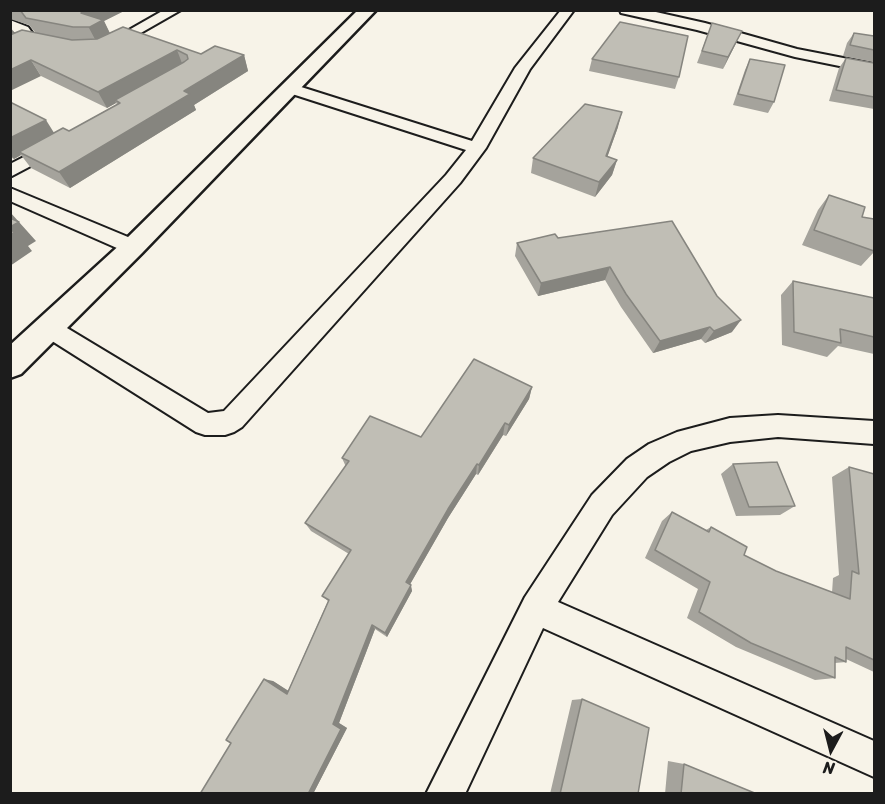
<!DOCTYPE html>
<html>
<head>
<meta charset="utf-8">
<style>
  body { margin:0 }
  #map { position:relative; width:885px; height:804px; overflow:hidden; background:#f7f3e8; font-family:Sriracha,sans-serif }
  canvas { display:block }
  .frame { position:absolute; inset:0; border:12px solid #1c1c1c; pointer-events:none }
  .north { position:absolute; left:801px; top:720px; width:60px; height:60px; -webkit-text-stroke:4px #f7f3e8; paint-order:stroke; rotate:187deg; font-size:16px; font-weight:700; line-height:24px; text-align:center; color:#1c1c1c }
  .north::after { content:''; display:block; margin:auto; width:21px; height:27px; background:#1c1c1c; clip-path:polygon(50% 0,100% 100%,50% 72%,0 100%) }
</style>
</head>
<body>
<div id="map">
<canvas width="885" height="804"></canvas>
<div class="frame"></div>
<div class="north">N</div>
</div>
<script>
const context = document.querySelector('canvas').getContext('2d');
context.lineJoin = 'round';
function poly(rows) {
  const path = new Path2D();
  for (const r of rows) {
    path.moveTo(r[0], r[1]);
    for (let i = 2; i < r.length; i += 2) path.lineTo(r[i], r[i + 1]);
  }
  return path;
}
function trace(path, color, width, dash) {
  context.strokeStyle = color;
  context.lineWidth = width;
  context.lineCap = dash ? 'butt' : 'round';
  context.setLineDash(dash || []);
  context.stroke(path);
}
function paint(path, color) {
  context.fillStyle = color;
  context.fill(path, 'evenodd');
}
const street = poly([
  [164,10,181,10,111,50,101,50,99,47,164,10],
  [561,10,574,10,530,69,486,148,460,183,242,427,234,432,225,435,205,435,196,432,41,334,37,328,41,322,49,319,57,322,203,410,208,413,224,411,446,175,466,150,286,92,284,89,286,86,298,86,472,141,515,68,561,10],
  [620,10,647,10,705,23,797,49,874,64,874,73,795,57,697,30,621,13,620,10],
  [10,20,28,27,36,38,10,54,10,43,21,37,10,29,10,20],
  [57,140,63,141,66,145,63,149,10,177,10,164,57,140],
  [10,188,140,242,143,247,140,252,133,254,126,252,10,201,10,188],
  [778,415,874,421,874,444,778,437,730,442,691,451,669,462,647,477,612,515,558,602,874,741,874,777,543,628,465,794,426,794,525,597,592,495,627,459,649,444,677,432,730,418,778,415]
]);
const secondary = poly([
  [358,10,376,10,142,253,21,374,10,378,10,345,124,241,358,10]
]);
const wall = poly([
  [10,10,121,10,122,12,104,21,110,33,201,54,244,55,248,71,194,105,196,110,70,188,31,168,21,155,14,159,10,157,10,102,54,133,69,131,117,104,116,103,107,108,41,76,10,27,15,33,35,32,29,25,10,19],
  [712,23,736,43,723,69,697,63],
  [854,33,874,36,874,62,843,56,847,43],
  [846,58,874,63,874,109,829,101,839,68],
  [592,59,679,77,675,89,589,71],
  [750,59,774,102,768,113,733,105,745,70],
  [618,127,607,157,617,160,612,175,595,197,531,173,533,158],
  [829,195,862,217,874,252,861,266,802,245,818,210],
  [558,238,732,332,705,343,701,339,653,353,621,307,605,280,538,296,515,256,517,243],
  [793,281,874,298,874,354,838,346,827,357,782,345,781,295],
  [532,387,529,399,506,436,503,435,478,475,476,474,448,518,410,584,412,591,387,637,375,629,339,723,347,728,313,794,273,681,288,691,328,601,322,596,349,554,311,531,305,523,346,467,342,458,421,437],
  [733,464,795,506,780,515,736,516,721,474],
  [849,467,874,474,874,672,846,659,846,662,835,663,835,678,815,680,736,647,687,618,698,589,645,558,662,521,672,512,706,530,711,527,744,555,776,571,832,593,833,578,839,575,832,477],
  [582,699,638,794,550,794,572,700],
  [668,761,684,764,757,794,665,794]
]);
const shadedWall = poly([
  [86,10,121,10,122,12,104,21,111,36,97,43,81,13],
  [10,27,17,37,10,41],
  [742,31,723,69,728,57],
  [177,50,183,66,115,100,116,103,107,108,98,92],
  [244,55,248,71,194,105,196,110,70,188,59,172,184,91],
  [31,60,41,76,10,91,10,70],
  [622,112,618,127,602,172,606,156],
  [46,120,56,136,19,152,21,155,14,159,10,154,10,138],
  [617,160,612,175,595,197,599,182],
  [10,212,36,241,28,246,32,251,10,266],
  [610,267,605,280,538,296,541,283],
  [741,320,732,332,705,343,714,331],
  [710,327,701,339,653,353,660,341],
  [532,387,529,399,506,436,509,425],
  [505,423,503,435,478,475,479,465],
  [477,464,476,474,448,518,408,588,406,582,448,509],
  [411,585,412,591,387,637,385,633],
  [372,625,375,629,339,723,347,728,313,794,308,794,333,724],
  [264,679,273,681,295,695,287,694]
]);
const building = poly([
  [20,10,86,10,81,13,103,20,90,27,73,27,26,18,20,10],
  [620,22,688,36,679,77,592,59,620,22],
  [712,23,742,31,728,57,702,51,712,23],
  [123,27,201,54,215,46,244,55,184,91,190,94,59,172,19,152,63,128,69,131,120,103,115,100,184,62,188,59,187,55,177,50,98,92,31,60,10,70,10,35,22,30,72,40,97,39,123,27],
  [854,33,874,36,874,50,850,45,854,33],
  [846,58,874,63,874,97,836,90,846,58],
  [750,59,785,65,774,102,738,94,750,59],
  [10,102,46,120,10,138,10,102],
  [585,104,622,112,606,156,617,160,599,182,533,158,585,104],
  [829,195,865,207,862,217,874,219,874,251,814,230,829,195],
  [10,218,19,222,10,227,10,218],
  [672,221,717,296,741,320,714,331,710,327,660,341,626,294,610,267,541,283,517,243,555,234,558,238,672,221],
  [10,230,15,232,10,235,10,230],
  [793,281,874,298,874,337,840,329,841,343,794,332,793,281],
  [474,359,532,387,509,425,505,423,479,465,477,464,448,509,406,582,411,585,385,633,372,625,333,724,341,729,308,794,200,794,231,743,226,740,264,679,287,694,329,600,322,596,351,550,305,523,349,461,342,458,370,416,421,437,474,359],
  [777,462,795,506,749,507,733,464,777,462],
  [849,467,874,474,874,660,846,647,846,662,835,657,835,678,751,643,699,612,710,582,655,550,672,512,709,532,711,527,747,547,744,555,776,571,850,599,852,571,859,574,849,467],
  [582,699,649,728,638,794,560,794,582,699],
  [684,764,757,794,681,794,684,764]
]);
trace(street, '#1c1c1c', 4);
trace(secondary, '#1c1c1c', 5);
paint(street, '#f7f3e8');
paint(secondary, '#f7f3e8');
paint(wall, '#a5a39c');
paint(shadedWall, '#86857f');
paint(building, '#c0beb5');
trace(building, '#86857f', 1.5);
</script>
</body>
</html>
